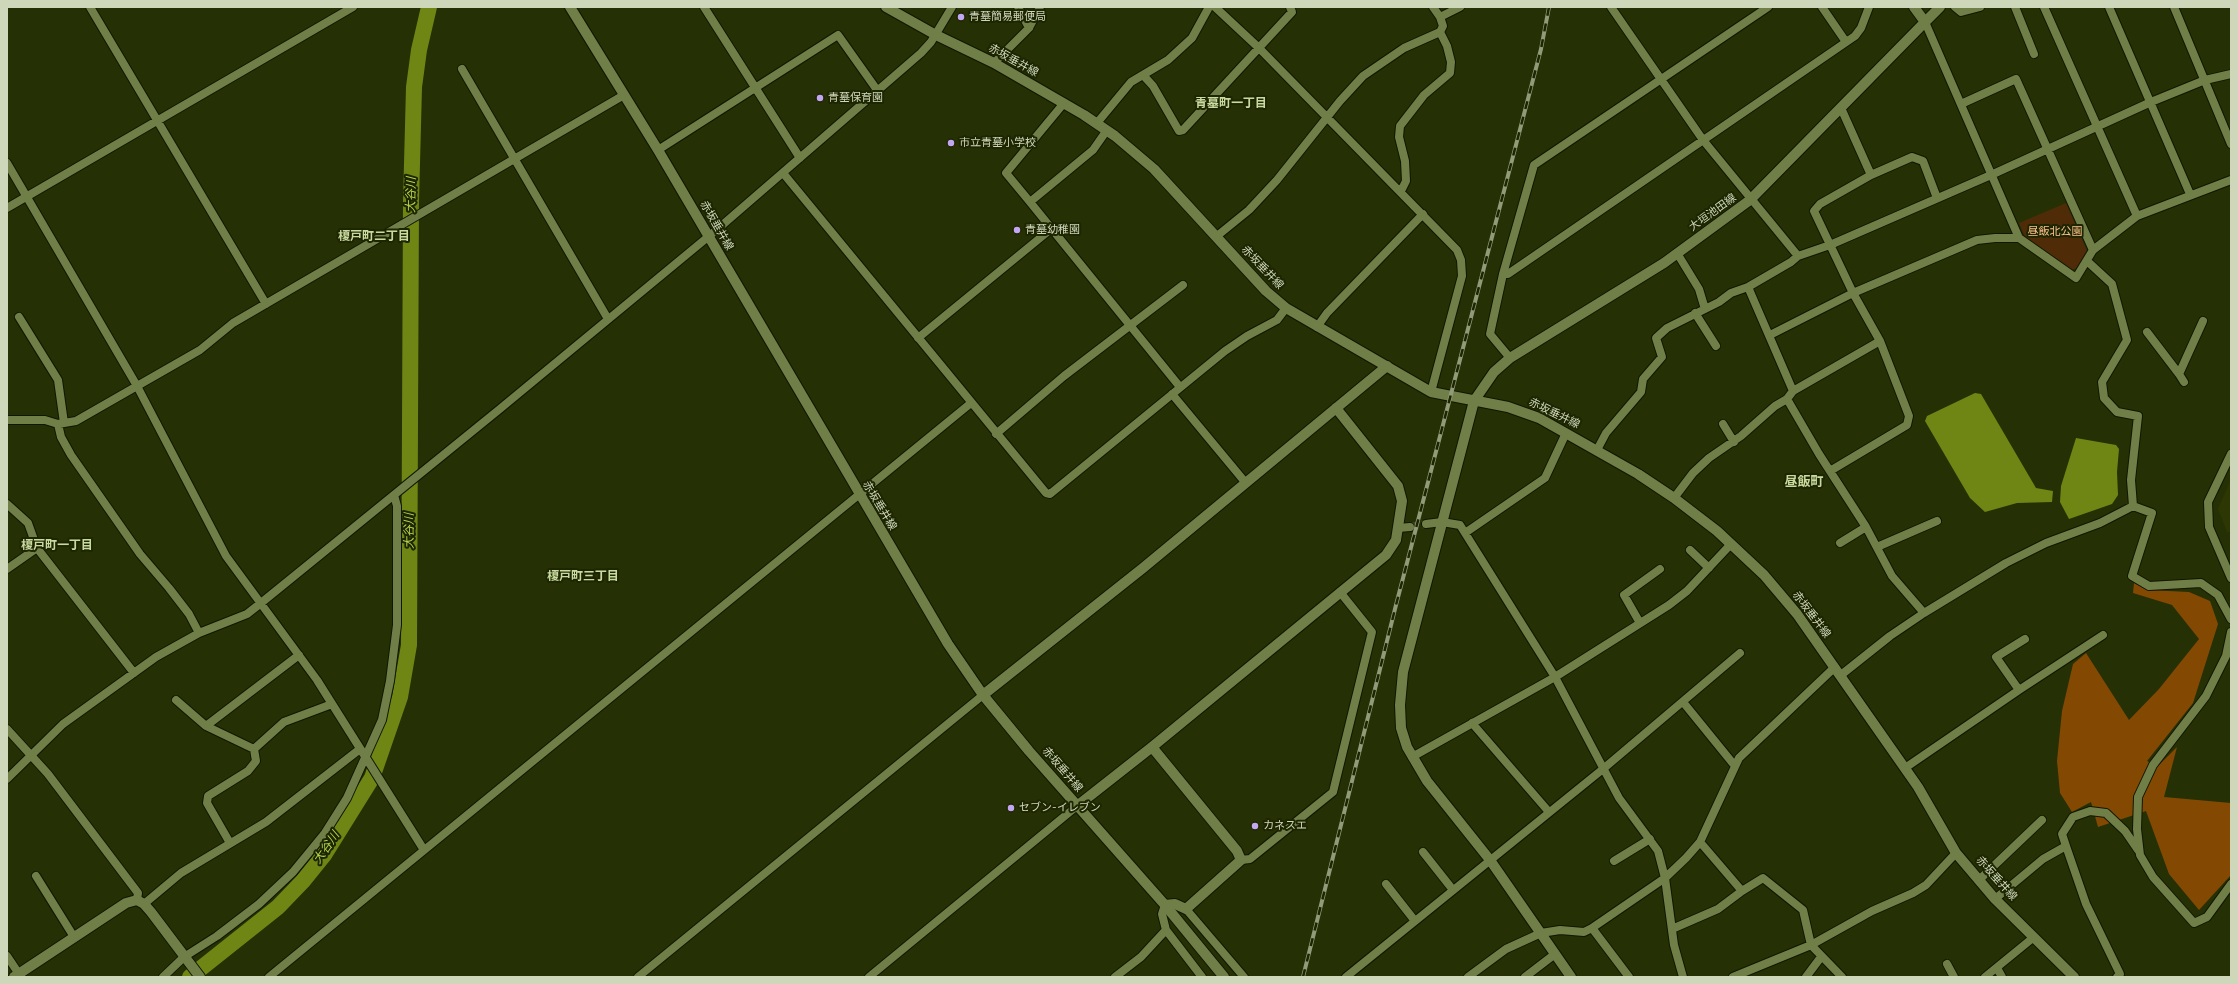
<!DOCTYPE html>
<html>
<head>
<meta charset="utf-8">
<style>
  body { margin:0 }
  #map { position:relative; width:2238px; height:984px; overflow:hidden; background:#263005; font-family:"Nunito Sans",sans-serif }
  canvas { display:block }
  .frame { position:absolute; inset:0; border:8px solid #ced7ba; pointer-events:none }
</style>
</head>
<body>
<div id="map">
<canvas width="2238" height="984"></canvas>
<div class="frame"></div>
</div>
<script>
const context = document.querySelector('canvas').getContext('2d');
context.lineJoin = 'round';
function paint(path, color) {
  context.fillStyle = color;
  context.fill(path, 'evenodd');
}
function poly(rows) {
  const path = new Path2D();
  for (const r of rows) {
    path.moveTo(r[0], r[1]);
    for (let i = 2; i < r.length; i += 2) path.lineTo(r[i], r[i + 1]);
  }
  return path;
}
function trace(path, color, width, dash) {
  context.strokeStyle = color;
  context.lineWidth = width;
  context.lineCap = dash ? 'butt' : 'round';
  context.setLineDash(dash || []);
  context.stroke(path);
}
function write(font, color, halo, rows, align = 'center') {
  context.font = font + ' "Nunito Sans","Noto Sans JP",sans-serif';
  context.lineWidth = 4;
  context.setLineDash([]);
  context.textBaseline = 'middle';
  context.strokeStyle = halo;
  context.fillStyle = color;
  for (const [text, x, y, turn = 0] of rows) {
    context.save();
    context.translate(x, y);
    context.rotate((+turn || 0) * Math.PI / 180);
    context.textAlign = isNaN(turn) ? turn : align;
    if (halo) context.strokeText(text, 0, 0);
    context.fillText(text, 0, 0);
    context.restore();
  }
}
const built = poly([
  [2231,479,2231,532,2227,532,2218,509]
]);
const green = poly([
  [2066,203,2087,251,2077,268,2071,270,2026,239,2019,223]
]);
const forest = poly([
  [2134,583,2147,590,2189,592,2210,601,2218,624,2193,703,2147,761,2158,766,2177,747,2164,797,2231,803,2231,875,2199,910,2169,874,2146,811,2098,827,2091,802,2072,812,2060,793,2057,761,2062,711,2073,664,2086,653,2129,720,2159,689,2199,639,2172,605,2133,593]
]);
const water = poly([
  [1975,393,1981,394,2036,488,2053,491,2052,502,2017,503,1985,512,1970,498,1925,421,1927,416],
  [2076,438,2116,445,2119,449,2117,472,2118,495,2112,504,2069,519,2060,502,2061,486]
]);
const river = poly([
  [190,977,278,907,303,881,324,855,372,778,400,697,409,645,411,202,414,87,419,50,429,7]
]);
const minorTunnel = poly([
  [1410,527,1426,524]
]);
const minor = poly([
  [90,7,266,304],
  [704,7,800,158],
  [1018,7,1029,28],
  [1215,7,1259,48,1457,250,1461,260,1462,276,1431,392],
  [1611,7,1703,140,1798,256],
  [1822,7,1846,42],
  [1955,7,1961,12,1980,7],
  [2015,7,2034,54],
  [2044,7,2137,216],
  [2109,7,2190,194],
  [2174,7,2231,144],
  [1440,17,1460,7],
  [1925,22,2019,238,2076,278,2093,250,2137,216,2231,180],
  [994,63,1029,28,1040,7],
  [462,69,608,319],
  [1143,75,1153,86,1179,131,1183,130,1292,12,1290,7],
  [1961,104,2016,79,2093,250],
  [1841,108,1871,175],
  [1097,123,1131,82,1168,60,1192,38,1209,7],
  [1107,130,1093,150,1030,202,1180,387],
  [658,150,838,35,877,90],
  [7,163,137,386,226,556,317,680,424,850],
  [783,173,1046,493,1050,494,1225,351,1247,336,1277,320,1286,308],
  [1401,191,1406,181,1405,161,1399,137,1400,126,1424,95,1450,73,1451,62,1447,46,1440,32,1443,26,1440,17,1433,7],
  [1937,198,1923,161,1912,157,1871,175,1820,204,1814,211,1853,293,1977,240,1995,238,2019,238],
  [1030,202,1006,173,1064,103],
  [7,208,353,7],
  [1217,236,1249,210,1277,180,1340,101,1363,76,1404,48,1440,32],
  [1677,253,1699,289,1705,309],
  [1503,274,1508,274,1855,36,1861,28,1869,7],
  [1695,313,1716,346],
  [19,317,58,380,64,423],
  [1317,327,1327,313,1423,214],
  [2147,332,2179,374],
  [1770,335,1853,293,1880,341,1909,416,1907,425,1830,471],
  [918,338,1051,229],
  [1510,358,1490,334,1503,274,1534,165,1768,7],
  [2184,382,2179,374,2203,321],
  [1793,391,1880,341],
  [1172,394,1245,482],
  [1787,399,1819,454,1866,527,1892,576,1924,613],
  [7,420,45,420,58,424,76,421,200,350,233,323,624,95],
  [58,424,61,437,71,455,140,554,169,588,189,614,199,633],
  [1723,424,1734,442],
  [996,434,1064,376,1183,285],
  [1597,450,1606,433,1641,392,1643,379,1662,357,1656,338,1667,328,1719,302,1731,293,1748,287,1791,262,1798,256,1830,245,1991,175,2151,102,2205,80,2231,74],
  [2231,454,2208,502,2209,527,2231,578],
  [1674,498,1693,473,1709,458,1741,436,1775,406,1787,399,1793,391,1748,287],
  [7,504,28,523,37,548,134,673],
  [2133,506,2152,513,2132,576,2149,586,2201,583,2218,595,2231,619],
  [1426,524,1442,522,1460,525,1555,677,1619,798,1658,851,1665,878,1674,945,1683,977],
  [1398,528,1410,527],
  [1465,533,1545,478,1566,433],
  [1840,543,1866,527],
  [1877,547,1937,521],
  [1690,550,1709,568],
  [7,569,37,548],
  [1640,623,1624,595,1660,569],
  [2231,632,2226,656,2206,696,2153,765,2138,797,2137,829,2140,855,2153,877,2194,923,2207,917,2231,884],
  [1841,675,1890,636,1924,613,2006,563,2046,543,2100,523,2133,506,2131,480,2138,416,2117,412,2104,398,2102,382,2127,340,2112,284,2087,261],
  [2019,690,2103,635],
  [176,700,206,726,299,655],
  [1683,702,1735,766],
  [1472,723,1549,812],
  [206,726,254,749,284,722,332,704],
  [7,729,48,774,138,893,137,900],
  [1412,757,1555,677,1669,605,1687,591,1731,544],
  [1905,768,2019,690,1996,657,2025,639],
  [7,779,63,724,156,657,199,633,247,614,261,603,501,408,720,227,921,53,931,42,952,7],
  [1700,842,1742,891,1763,878,1803,910,1811,945,1842,977],
  [230,843,207,803,208,796,248,771,256,761,254,749],
  [2066,846,2086,904,2120,974,2117,977],
  [1423,852,1453,890],
  [1241,860,1250,859,1333,792,1372,632,1340,592],
  [1614,861,1650,839],
  [36,876,74,937],
  [1979,880,2042,820],
  [1386,884,1415,921],
  [1995,899,2043,859,2066,846,2062,834,2073,817,2090,811,2106,813,2125,831,2138,850],
  [144,904,181,873,266,822,360,749],
  [1165,905,1162,914,1166,930,1202,977],
  [1186,909,1244,977],
  [1672,929,1718,909,1742,891],
  [7,956,19,974],
  [1947,964,1954,977],
  [1997,968,2002,977],
  [163,977,184,957,217,936,259,904,293,872,325,833,347,798,382,720,390,681,397,625,397,506,394,495],
  [269,977,971,403],
  [638,977,983,695],
  [869,977,1077,806],
  [1115,977,1141,957,1166,930],
  [1346,977,1603,769,1740,653],
  [1468,977,1506,949,1541,933,1560,930,1584,932,1592,928],
  [1525,977,1555,954],
  [1629,977,1592,928,1665,878,1686,858,1700,842,1739,758,1835,667],
  [1733,977,1811,945,1872,911,1913,893,1926,885,1956,853],
  [1806,977,1821,957],
  [1985,977,2034,937]
]);
const tertiary = poly([
  [1925,22,1940,7],
  [1474,401,1403,672,1400,705,1401,728,1407,747,1427,781,1490,860,1571,977],
  [983,695,1143,568,1387,366],
  [1152,747,1237,851,1241,860,1186,909,1175,904,1165,905],
  [1077,806,1152,747,1386,555,1396,540,1402,501,1398,486,1336,408],
  [14,977,126,903,137,900,144,904,151,912,200,977]
]);
const secondary = poly([
  [570,7,658,150,948,644,983,695,1029,751,1165,905,1224,977],
  [886,7,936,35,994,63,1084,115,1115,136,1154,169,1266,291,1286,308,1431,392,1508,407,1539,418,1638,474,1674,498,1717,531,1764,575,1797,614,1918,787,1956,853,1995,899,2074,977],
  [1474,401,1494,372,1510,358,1664,263,1750,200,1925,22,1914,7]
]);
const rail = poly([
  [1303,977,1396,605,1541,49,1549,7]
]);
const markers = [
  [961,17,4,"#c3a7f2"],
  [820,98,4,"#c3a7f2"],
  [951,143,4,"#c3a7f2"],
  [1017,230,4,"#c3a7f2"],
  [1011,808,4,"#c3a7f2"],
  [1255,826,4,"#c3a7f2"]
];
const poiNames = [
  ["青墓簡易郵便局",969,17],
  ["青墓保育園",828,98],
  ["市立青墓小学校",959,143],
  ["青墓幼稚園",1025,230],
  ["セブン-イレブン",1019,808],
  ["カネスエ",1263,826]
];
const streetNames = [
  ["赤坂垂井線",1013,61,29],
  ["大垣池田線",1713,213,-36],
  ["赤坂垂井線",716,226,60],
  ["赤坂垂井線",1262,268,46],
  ["赤坂垂井線",1554,414,26],
  ["赤坂垂井線",879,506,59],
  ["赤坂垂井線",1811,615,53],
  ["赤坂垂井線",1062,770,49],
  ["赤坂垂井線",1996,879,48]
];
const parkNames = [
  ["昼飯北公園",2055,232]
];
const neighbourhoodNames = [
  ["青墓町一丁目",1231,104],
  ["榎戸町二丁目",374,237],
  ["榎戸町一丁目",57,546],
  ["榎戸町三丁目",583,577]
];
const waterNames = [
  ["大谷川",412,195,-89],
  ["大谷川",410,531,-90],
  ["大谷川",327,848,-55]
];
const quarterNames = [
  ["昼飯町",1804,483]
];
paint(built, '#2c3704');
paint(green, '#4f2c07');
paint(forest, '#834902');
paint(water, '#6f8614');
trace(river, '#6f8614', 16);
trace(minorTunnel, '#3f4920', 8, [8, 4]);
trace(minor, '#111700', 10);
trace(tertiary, '#111700', 12);
trace(secondary, '#111700', 12);
trace(minor, '#707f48', 8);
trace(tertiary, '#707f48', 10);
trace(secondary, '#707f48', 10);
trace(rail, '#929b79', 4);
trace(rail, '#1d2600', 2.5, [8]);
for (const [x, y, r, color] of markers) {
  const dot = new Path2D();
  dot.arc(x, y, r, 0, 2 * Math.PI);
  context.fillStyle = color;
  context.fill(dot);
  trace(dot, '#1d2600', 1.5);
}
write('11px', '#ced7ba', '#1d2600', poiNames, 'left');
write('11px', '#ced7ba', '#1d2600', streetNames);
write('11px', '#fdc08c', '#1d2600', parkNames);
write('bold 12px', '#c9da9f', '#1d2600', neighbourhoodNames);
write('italic 12px', '#b5d44d', '#1d2600', waterNames);
write('bold 13px', '#c9da9f', '#1d2600', quarterNames);
</script>
</body>
</html>
